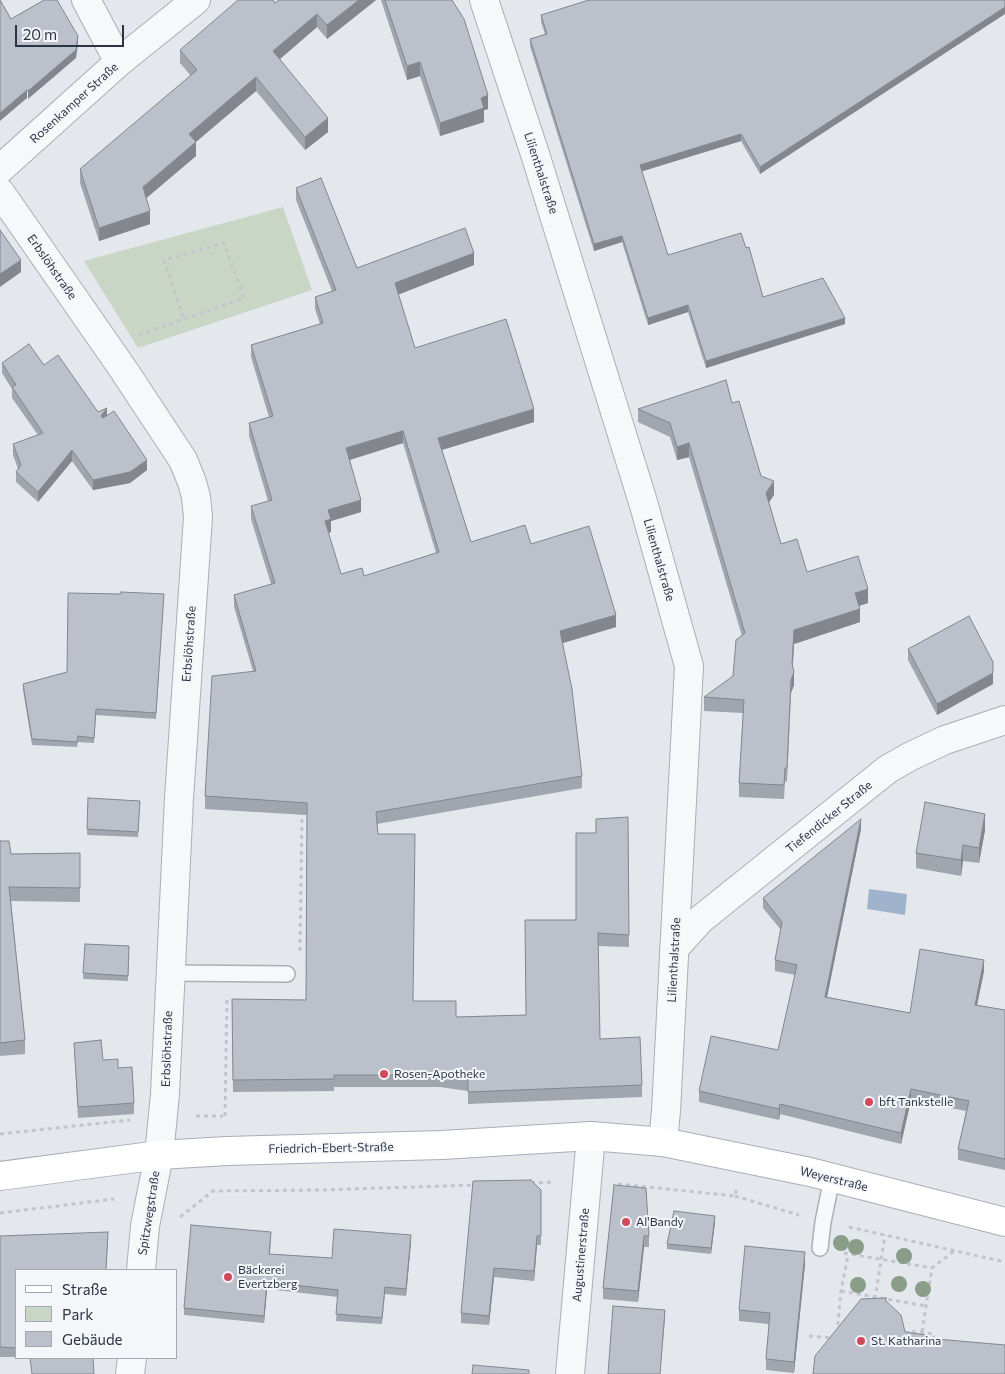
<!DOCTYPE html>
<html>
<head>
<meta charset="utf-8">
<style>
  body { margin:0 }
  #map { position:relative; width:1005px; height:1374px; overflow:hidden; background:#e4e7ec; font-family:Commissioner,sans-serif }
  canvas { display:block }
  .legend { position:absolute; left:15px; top:1269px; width:162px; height:90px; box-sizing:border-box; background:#f4f6f9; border:1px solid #a4a8b1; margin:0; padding:6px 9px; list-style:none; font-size:15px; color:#2b3445 }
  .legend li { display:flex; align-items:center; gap:10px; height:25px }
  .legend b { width:25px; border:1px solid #a4a8b1 }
  .scale { position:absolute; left:15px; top:25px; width:109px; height:22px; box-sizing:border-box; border:2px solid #2b3445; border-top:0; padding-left:6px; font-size:15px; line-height:18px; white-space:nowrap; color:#2b3445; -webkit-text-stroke:4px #f4f6f9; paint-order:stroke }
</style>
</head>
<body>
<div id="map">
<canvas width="1005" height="1374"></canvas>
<ul class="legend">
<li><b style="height:6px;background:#fff"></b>Straße</li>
<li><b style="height:14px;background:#c9d6c5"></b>Park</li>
<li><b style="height:14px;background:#bbc0ca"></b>Gebäude</li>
</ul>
<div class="scale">20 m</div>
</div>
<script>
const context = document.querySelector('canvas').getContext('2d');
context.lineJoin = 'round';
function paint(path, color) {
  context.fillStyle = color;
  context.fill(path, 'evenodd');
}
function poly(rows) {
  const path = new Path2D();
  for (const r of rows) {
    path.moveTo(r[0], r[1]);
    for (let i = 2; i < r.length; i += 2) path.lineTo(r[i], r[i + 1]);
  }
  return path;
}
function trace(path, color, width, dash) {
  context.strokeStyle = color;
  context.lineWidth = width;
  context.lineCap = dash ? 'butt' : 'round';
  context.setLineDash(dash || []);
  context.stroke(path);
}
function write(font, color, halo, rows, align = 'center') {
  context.font = font + ' Commissioner,sans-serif';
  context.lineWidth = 4;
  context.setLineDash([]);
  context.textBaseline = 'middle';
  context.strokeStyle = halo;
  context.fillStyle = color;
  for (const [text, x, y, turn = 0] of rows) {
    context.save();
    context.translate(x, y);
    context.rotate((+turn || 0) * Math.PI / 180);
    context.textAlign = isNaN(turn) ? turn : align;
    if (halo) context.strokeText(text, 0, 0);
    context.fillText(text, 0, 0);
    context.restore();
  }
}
const green = poly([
  [283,207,312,290,138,348,84,261]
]);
const water = poly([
  [869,889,907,894,905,915,867,909]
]);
const path = poly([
  [139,335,244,298,224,243,164,260,184,319],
  [300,951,302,813],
  [196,1116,223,1116],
  [225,1116,227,999],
  [0,1134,130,1120],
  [531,1183,555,1182],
  [618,1184,735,1196,736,1190],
  [735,1196,799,1215],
  [0,1213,114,1199],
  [180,1217,213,1191,320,1190,475,1185],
  [849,1227,1005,1262],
  [844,1253,932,1268],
  [841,1291,926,1306],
  [875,1299,885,1235],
  [922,1332,932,1268,954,1251],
  [837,1333,841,1291,848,1255],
  [907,1335,908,1331,934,1334,933,1342],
  [809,1336,833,1338]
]);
const lane = poly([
  [171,973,287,974],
  [820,1248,823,1222,832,1178]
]);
const street = poly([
  [86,0,119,62],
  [484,0,535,154,643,502,689,666,666,1111,663,1142],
  [0,169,119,62,196,0],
  [0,192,123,369,183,460,192,482,196,497,198,517,179,798,165,1094,159,1155,145,1226,141,1270],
  [674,949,701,919,888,769,911,756,945,740,1005,720],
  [130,1374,132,1358],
  [570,1374,591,1136]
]);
const secondary = poly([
  [0,1176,159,1155,227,1151,442,1145,591,1136,663,1142,810,1172,1005,1222]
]);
const trees = [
  [841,1243],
  [856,1247],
  [904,1256],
  [899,1284],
  [858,1285],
  [923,1289]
];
const wall = poly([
  [279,0,376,0,327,39,317,27,280,59,328,132,305,150,256,91,195,142,196,156,146,198,150,224,99,241,80,183,80,169,191,76,180,63,180,50,275,3],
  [381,0,452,0,488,109,484,110,484,122,440,136,420,76,407,80],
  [1005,0,760,174,741,141,641,171,668,255,746,248,763,297,845,324,706,368,688,312,648,325,622,242,594,251,530,46,530,39,545,34,541,22,541,15],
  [296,188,357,268,474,265,398,294,415,348,534,422,442,450,471,542,531,544,616,627,562,643,582,776,582,788,377,824,378,834,413,1001,456,1017,526,1015,576,920,596,833,628,817,629,947,598,946,600,1039,642,1085,642,1097,468,1104,468,1091,440,1087,334,1087,334,1091,233,1092,232,999,306,1000,307,815,205,809,205,796,253,671,234,607,234,595,271,584,251,519,251,506,268,501,249,436,249,423,269,417,251,357,251,345,320,324,315,309,315,297,332,291,296,200],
  [403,443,436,553,364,576,341,574,328,533,331,532,331,521,361,512,350,460],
  [2,363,44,365,98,412,107,415,147,470,130,483,93,490,72,461,38,502,16,482,16,472,18,469,13,455,13,444,38,435,12,398,12,389,2,373],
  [732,403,761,476,774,495,769,502,781,544,807,572,868,603,859,606,860,622,794,644,793,666,794,685,791,693,787,782,785,781,784,799,739,797,739,783,743,713,704,711,704,697,733,676,742,636,689,457,677,460,670,437,638,422,638,409],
  [121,594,164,594,156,719,96,715,94,743,78,742,77,747,32,745,23,690,23,684,67,672],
  [908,649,993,684,937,715,908,660],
  [88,798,140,801,138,837,87,835],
  [861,829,827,997,910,1013,984,971,977,1005,1005,1010,1005,1170,958,1160,958,1149,966,1111,911,1100,901,1144,780,1114,779,1120,699,1102,699,1091,778,1050,795,975,775,971,775,960,781,930,763,908,763,898],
  [985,830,979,863,963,861,961,876,916,868,916,853],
  [0,841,11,854,80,853,80,902,11,901,25,1040,25,1054,0,1056],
  [85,944,129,946,128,981,83,979],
  [74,1043,103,1060,118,1068,134,1103,134,1114,78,1118],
  [614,1185,649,1236,649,1247,644,1247,638,1302,603,1299,603,1288],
  [541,1190,541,1245,537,1245,534,1281,494,1277,489,1325,461,1323,461,1313],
  [715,1222,711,1254,667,1249,667,1244],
  [0,1236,108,1241,106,1270,16,1270,16,1357,0,1357],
  [271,1239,270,1254,332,1258,411,1242,406,1296,385,1294,382,1324,336,1321,338,1297,267,1289,264,1323,184,1315,184,1308],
  [805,1264,794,1373,766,1370,766,1359,769,1324,739,1321,739,1310]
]);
const shadedWall = poly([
  [359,0,376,0,327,39,327,25],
  [1005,7,1005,14,760,174,760,167],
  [317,14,317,27,273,65,273,51],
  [78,36,78,44,76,58,28,99,28,91],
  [420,62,420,76,407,80,407,66],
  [256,77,256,91,189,148,189,134],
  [27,90,27,98,0,121,0,113],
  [488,95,488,109,484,110,484,122,440,136,440,123,481,98],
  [328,118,328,132,305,150,305,137],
  [741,134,741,141,640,172,640,165],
  [196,142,196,156,143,201,143,187],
  [150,211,150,224,99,241,99,228],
  [622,236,622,242,594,251,594,244],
  [474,253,474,265,395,296,395,283],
  [21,260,21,272,0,287,0,274],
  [688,305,688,312,648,325,648,318],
  [845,318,845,324,706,368,706,361],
  [107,408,107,419,101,427,101,416],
  [534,409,534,422,438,451,438,438],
  [403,431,403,443,346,461,346,448],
  [689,443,689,457,677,460,677,447],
  [72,450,72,461,38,502,38,492],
  [147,460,147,470,130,483,93,490,93,480],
  [774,481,774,495,766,507,766,493],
  [361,500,361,512,331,521,331,532,325,534,325,521,328,510],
  [868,589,868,603,855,607,855,593],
  [860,609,860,622,794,644,792,677,794,672,794,685,791,693,787,782,794,630],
  [616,615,616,627,560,644,560,631],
  [993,673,993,684,937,715,937,704],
  [985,814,985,830,979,863,979,848],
  [861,819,861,829,825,1007,825,997],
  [963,845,963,861,961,876,961,860],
  [984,960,984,971,975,1015,975,1005],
  [911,1089,911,1100,901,1144,901,1133],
  [780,1104,780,1114,779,1120,779,1109],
  [715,1216,715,1222,711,1254,711,1248],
  [411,1235,411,1242,406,1296,406,1289],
  [537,1236,537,1245,534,1281,534,1271],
  [644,1236,644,1247,638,1302,638,1291],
  [805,1252,805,1264,794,1373,794,1362],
  [494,1268,494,1277,489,1325,489,1316],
  [267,1282,267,1289,264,1323,264,1316],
  [665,1310,665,1318,660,1374]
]);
const building = poly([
  [0,0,11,19,44,0,57,0,78,36,76,50,28,91,27,90,0,113,0,0],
  [238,0,273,0,275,3,279,0,359,0,327,25,317,14,273,51,328,118,305,137,256,77,189,134,196,142,143,187,150,211,99,228,80,169,197,70,180,50,238,0],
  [385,0,452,0,464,19,488,95,481,98,484,108,440,123,420,62,407,66,385,0],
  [589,0,1005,0,1005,7,760,167,741,134,640,165,668,255,741,233,746,248,749,247,763,297,823,278,845,318,706,361,688,305,648,318,622,236,594,244,530,39,547,34,541,15,589,0],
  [321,178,357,268,465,228,474,253,395,283,415,348,506,319,534,409,438,438,471,542,525,525,531,544,589,526,616,615,560,631,572,689,582,776,376,812,378,834,415,834,413,1001,456,1001,456,1017,526,1015,525,920,576,920,576,833,596,833,596,819,628,817,629,935,598,933,600,1039,640,1037,642,1085,468,1092,468,1079,440,1075,334,1075,334,1079,233,1080,232,999,306,1000,307,803,205,796,212,676,256,671,234,595,275,583,251,506,272,500,249,423,273,416,251,345,323,323,315,297,336,290,296,188,321,178],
  [403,431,439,552,364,576,362,568,341,574,325,521,331,519,328,510,361,500,346,448,403,431],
  [0,230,21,260,0,274,0,230],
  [29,344,44,365,58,355,98,412,107,408,101,416,103,418,114,411,147,460,130,472,93,480,72,450,38,492,16,472,21,465,13,444,43,433,12,387,16,385,2,363,29,344],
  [726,380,732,403,739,401,761,476,774,481,766,493,781,544,797,539,807,572,858,556,868,589,855,593,860,609,794,630,792,664,794,672,791,680,787,768,785,768,784,785,739,783,744,700,704,697,733,676,736,640,745,633,689,443,677,447,670,423,638,409,726,380],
  [121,592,164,594,156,713,96,709,94,738,78,736,77,742,32,739,23,684,67,672,68,593,121,594,121,592],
  [969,616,993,662,993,673,937,704,908,649,969,616],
  [88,798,140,801,138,832,87,829,88,798],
  [925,802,985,814,979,848,963,845,961,860,916,853,925,802],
  [861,819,825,997,910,1013,920,949,984,960,975,1005,1005,1010,1005,1159,958,1149,969,1101,911,1089,901,1133,780,1104,779,1109,699,1091,711,1036,778,1050,797,965,775,960,782,922,763,898,861,819],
  [0,841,9,841,11,854,80,853,80,888,9,887,25,1040,0,1043,0,841],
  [85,944,129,946,128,976,83,973,85,944],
  [101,1040,103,1060,118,1059,118,1068,132,1067,134,1103,78,1107,74,1043,101,1040],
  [531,1180,541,1190,541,1236,537,1236,534,1271,494,1268,489,1316,461,1313,473,1181,531,1180],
  [614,1185,646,1188,649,1236,644,1236,638,1291,603,1288,614,1185],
  [674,1211,715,1216,711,1248,667,1244,674,1211],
  [191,1225,271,1232,269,1254,332,1258,334,1229,411,1235,406,1289,385,1287,382,1318,336,1314,338,1290,267,1282,264,1316,184,1308,191,1225],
  [108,1232,106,1270,16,1270,16,1348,0,1347,0,1236,108,1232],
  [745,1246,805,1252,794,1362,766,1359,770,1313,739,1310,745,1246],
  [886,1298,886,1301,901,1315,905,1332,926,1335,925,1338,1005,1345,1005,1374,813,1374,815,1356,861,1299,886,1298],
  [613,1306,665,1310,660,1374,608,1374,613,1306],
  [30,1358,93,1358,94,1374,32,1374,30,1358],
  [473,1365,529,1370,529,1374,472,1374,473,1365]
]);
const markers = [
  [384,1074,5,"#d1495b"],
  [869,1102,5,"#d1495b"],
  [626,1222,5,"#d1495b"],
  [228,1277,5,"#d1495b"],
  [861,1341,5,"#d1495b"]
];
const streetNames = [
  ["Rosenkamper Straße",74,103,-42],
  ["Lilienthalstraße",541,173,72],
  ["Erbslöhstraße",52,267,55],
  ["Lilienthalstraße",659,560,74],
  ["Erbslöhstraße",189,644,-86],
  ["Tiefendicker Straße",829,817,-39],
  ["Lilienthalstraße",674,960,-87],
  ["Erbslöhstraße",167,1049,-88],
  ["Friedrich-Ebert-Straße",331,1148,-1],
  ["Weyerstraße",834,1179,14],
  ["Spitzwegstraße",149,1213,-81],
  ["Augustinerstraße",581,1255,-85]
];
const poiNames = [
  ["Rosen-Apotheke",394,1074],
  ["bft Tankstelle",879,1102],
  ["Al'Bandy",636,1222],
  ["Bäckerei",238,1270],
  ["Evertzberg",238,1284],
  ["St. Katharina",871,1341]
];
paint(green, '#c9d6c5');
paint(water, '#9fb4cc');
trace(lane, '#a9aeb7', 18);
trace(street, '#a9aeb7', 30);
trace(secondary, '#a9aeb7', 30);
trace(path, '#c2c5cb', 3, [4, 4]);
trace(lane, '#f7f8fa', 15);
trace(street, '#f7f8fa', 28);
trace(secondary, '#fff', 28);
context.fillStyle = '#899d89';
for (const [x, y] of trees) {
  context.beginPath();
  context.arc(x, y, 8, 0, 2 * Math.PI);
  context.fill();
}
paint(wall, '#a1a5ae');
paint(shadedWall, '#83868d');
paint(building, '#bbc0ca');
trace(building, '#83868d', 1);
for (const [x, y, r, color] of markers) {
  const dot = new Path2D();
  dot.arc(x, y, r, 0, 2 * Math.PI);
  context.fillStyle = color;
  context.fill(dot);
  trace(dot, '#f4f6f9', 2);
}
write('12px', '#2b3445', '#f4f6f9', streetNames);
write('12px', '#2b3445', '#f4f6f9', poiNames, 'left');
</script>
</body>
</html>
